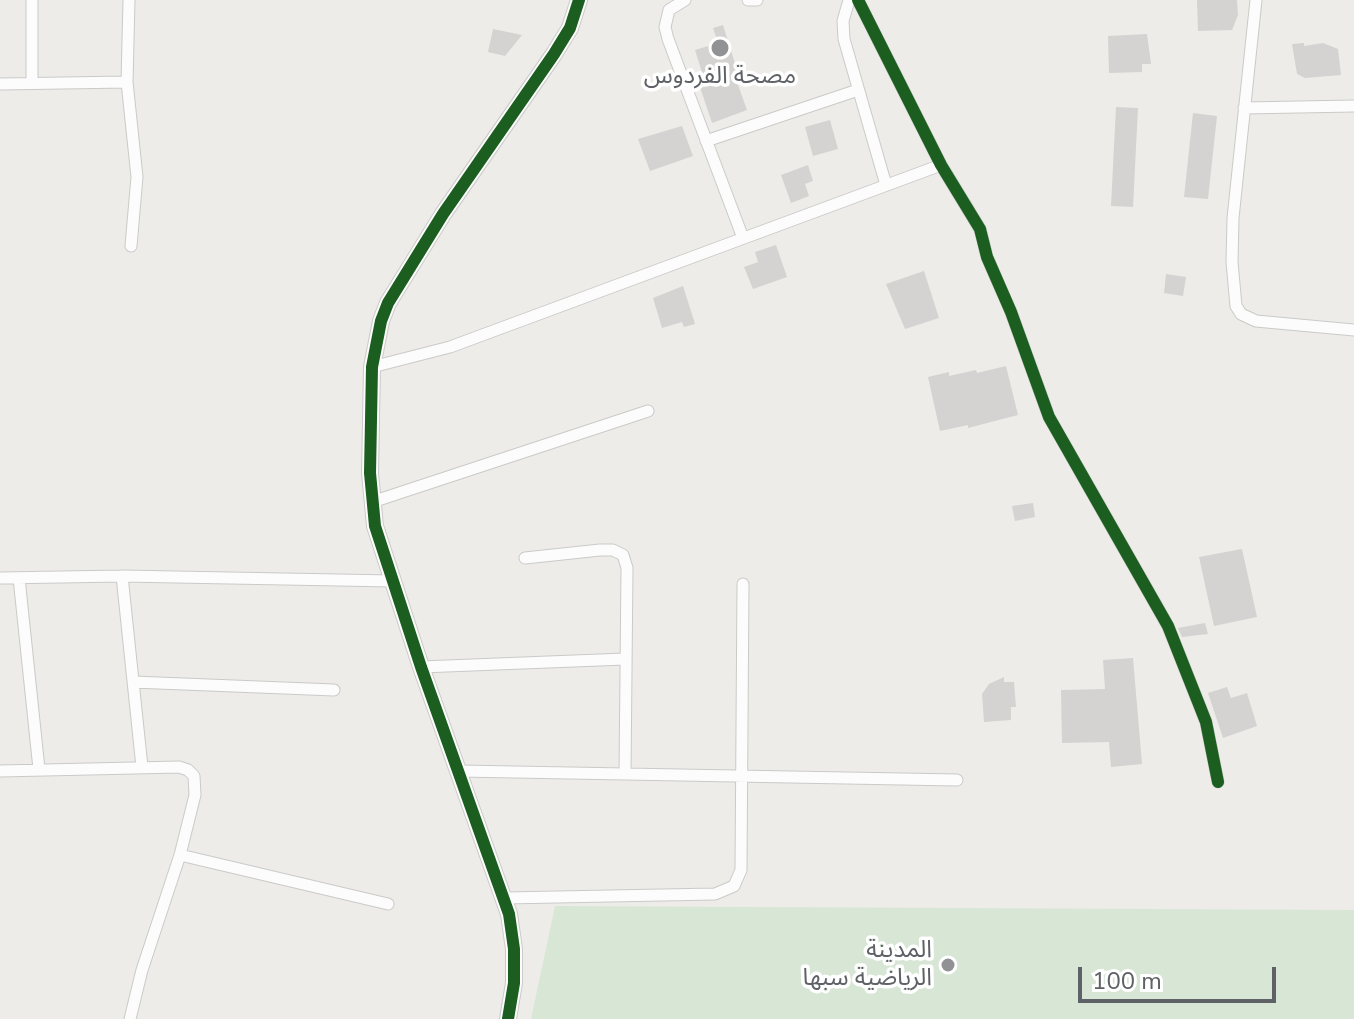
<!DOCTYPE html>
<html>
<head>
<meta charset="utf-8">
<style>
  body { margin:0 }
  #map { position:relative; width:1354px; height:1019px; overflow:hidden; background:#edece8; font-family:"Nunito Sans",sans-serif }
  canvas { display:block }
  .scale { position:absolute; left:1078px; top:967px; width:198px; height:36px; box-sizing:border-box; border:4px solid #5e6165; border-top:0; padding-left:10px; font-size:24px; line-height:28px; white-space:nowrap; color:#5e6165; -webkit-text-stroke:6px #fff; paint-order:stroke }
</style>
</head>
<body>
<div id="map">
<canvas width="1354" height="1019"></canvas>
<div class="scale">100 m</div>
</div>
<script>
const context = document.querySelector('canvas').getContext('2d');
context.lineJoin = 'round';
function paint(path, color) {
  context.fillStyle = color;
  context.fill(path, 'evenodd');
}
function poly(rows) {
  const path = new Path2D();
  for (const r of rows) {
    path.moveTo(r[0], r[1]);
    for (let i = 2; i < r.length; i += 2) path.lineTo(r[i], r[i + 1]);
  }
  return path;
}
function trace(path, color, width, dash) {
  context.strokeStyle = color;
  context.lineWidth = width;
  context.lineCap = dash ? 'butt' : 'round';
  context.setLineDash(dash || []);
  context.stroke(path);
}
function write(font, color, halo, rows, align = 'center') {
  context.font = font + ' "Nunito Sans","Noto Sans Arabic",sans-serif';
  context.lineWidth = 7;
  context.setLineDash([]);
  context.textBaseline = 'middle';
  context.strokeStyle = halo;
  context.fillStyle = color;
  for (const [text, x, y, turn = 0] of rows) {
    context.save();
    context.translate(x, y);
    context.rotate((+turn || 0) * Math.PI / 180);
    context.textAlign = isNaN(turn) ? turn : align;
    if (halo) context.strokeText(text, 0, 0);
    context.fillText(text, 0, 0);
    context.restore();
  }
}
const green = poly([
  [555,906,1354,910,1354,1019,531,1019]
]);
const building = poly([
  [1197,0,1237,0,1238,15,1232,30,1198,31],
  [723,25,737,70,733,71,747,110,712,123,699,84,705,82,695,50,718,43,713,28],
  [493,29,522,35,505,56,488,52],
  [1147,34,1151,64,1142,64,1142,72,1109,73,1108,36],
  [1304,43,1304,46,1323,43,1338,49,1341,75,1305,78,1297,74,1292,44],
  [1116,107,1138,108,1133,207,1111,206],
  [1193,113,1217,116,1208,199,1184,197],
  [830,120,838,149,813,156,805,127],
  [682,126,693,156,650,171,638,139],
  [808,165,813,181,805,184,809,196,791,203,781,175],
  [776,245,787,277,753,289,744,267,758,262,755,252],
  [924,271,939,318,905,329,886,284],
  [1166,274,1186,277,1183,296,1164,293],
  [683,286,695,324,684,327,682,322,662,328,653,298],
  [1006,366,1018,415,968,428,968,425,940,431,928,377,949,372,949,376,976,370,977,373],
  [1033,503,1035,517,1015,521,1012,506],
  [1242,549,1257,617,1214,626,1199,557],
  [1205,623,1208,634,1182,637,1178,628],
  [1133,658,1142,764,1111,767,1109,742,1062,743,1061,690,1105,689,1103,660],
  [1004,677,1004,682,1014,682,1016,707,1011,707,1011,720,984,722,982,694,989,684],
  [1227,687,1231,698,1247,693,1257,726,1223,738,1208,693]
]);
const street = poly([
  [129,0,127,82,137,177,131,246],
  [685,0,669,10,665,27,668,39,743,238],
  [748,0,757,0],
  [849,0,843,21,844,39,886,185],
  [858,0,941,165,980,229,987,257,1011,312,1049,417,1168,626,1206,722,1218,782],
  [1256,0,1233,218,1232,262,1236,306,1241,314,1256,321,1354,330],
  [32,83,32,0],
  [0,84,127,82],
  [1244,108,1354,106],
  [706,141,858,90],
  [372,367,450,347,941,165],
  [372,502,648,411],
  [525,558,600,550,613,550,623,555,627,568,625,774],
  [122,576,142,767],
  [0,578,122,576,392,581],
  [19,578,39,769],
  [421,667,625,659],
  [133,682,334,690],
  [0,771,179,767,188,770,194,776,195,795,180,855,142,970,130,1019],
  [459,771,957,780],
  [180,855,388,904],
  [504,898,715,894,734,886,741,870,743,584]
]);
const secondary = poly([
  [508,1019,514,983,514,949,509,914,421,667,375,526,370,473,372,367,381,321,388,303,443,214,554,54,570,28,579,0]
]);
const cycleway = poly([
  [858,0,941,165,980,229,987,257,1011,312,1049,417,1168,626,1206,722,1218,782],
  [508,1019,514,983,514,949,509,914,421,667,375,526,370,473,372,367,381,321,388,303,443,214,554,54,570,28,579,0]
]);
const markers = [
  [720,48,10,"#909293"],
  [948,965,8,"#909293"]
];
const poiNames = [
  ["مصحة الفردوس",720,77],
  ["المدينة",932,951,"right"],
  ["الرياضية سبها",932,979,"right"]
];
paint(green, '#d8e6d6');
paint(building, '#d4d3d1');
trace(street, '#cacac9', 13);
trace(secondary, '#cacac9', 18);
trace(street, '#fcfcfc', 11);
trace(secondary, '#fcfcfc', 16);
trace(cycleway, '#1b5e20', 12);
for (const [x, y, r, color] of markers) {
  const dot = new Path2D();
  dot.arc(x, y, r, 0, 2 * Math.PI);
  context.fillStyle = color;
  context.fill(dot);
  trace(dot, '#fff', 3);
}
write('24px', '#5e6165', '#fff', poiNames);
</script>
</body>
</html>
